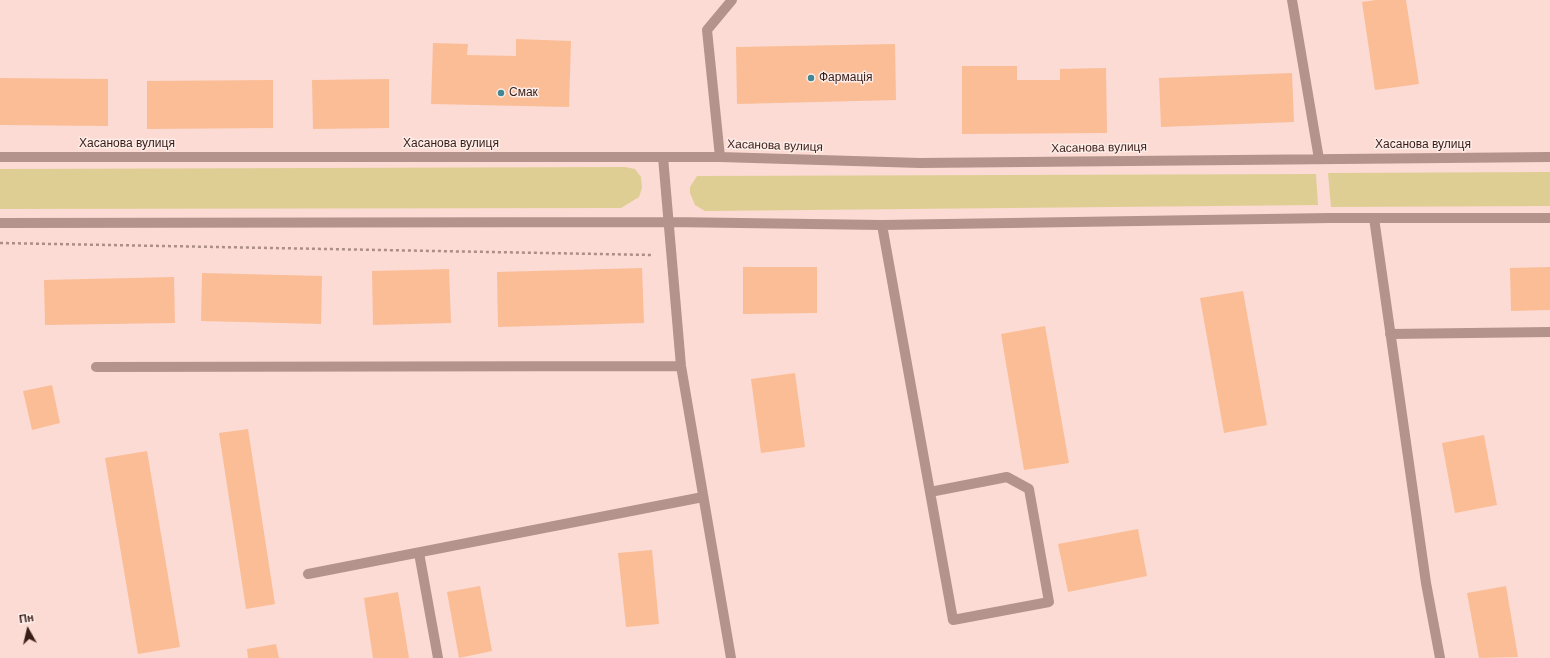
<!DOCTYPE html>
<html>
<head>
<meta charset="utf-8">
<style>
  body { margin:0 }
  #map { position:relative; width:1550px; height:658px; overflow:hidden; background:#fbdbd4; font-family:Helvetica,sans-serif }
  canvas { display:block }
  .north { position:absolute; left:8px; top:610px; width:40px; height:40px; -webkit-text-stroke:3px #fdede9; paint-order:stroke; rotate:352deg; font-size:11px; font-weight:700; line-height:16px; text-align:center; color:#381c16 }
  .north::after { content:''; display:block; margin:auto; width:14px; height:18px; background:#381c16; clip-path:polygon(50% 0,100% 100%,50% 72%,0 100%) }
</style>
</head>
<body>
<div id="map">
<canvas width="1550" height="658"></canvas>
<div class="north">Пн</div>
</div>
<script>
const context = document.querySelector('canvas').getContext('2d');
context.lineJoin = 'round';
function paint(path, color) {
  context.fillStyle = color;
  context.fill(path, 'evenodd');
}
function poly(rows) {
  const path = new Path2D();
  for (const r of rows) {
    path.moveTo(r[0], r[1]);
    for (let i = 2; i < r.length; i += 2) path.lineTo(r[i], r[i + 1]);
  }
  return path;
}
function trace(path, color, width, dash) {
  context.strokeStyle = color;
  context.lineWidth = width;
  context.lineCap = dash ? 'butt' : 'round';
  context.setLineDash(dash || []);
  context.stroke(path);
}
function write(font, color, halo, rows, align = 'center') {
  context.font = font + ' Helvetica,sans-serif';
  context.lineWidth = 3;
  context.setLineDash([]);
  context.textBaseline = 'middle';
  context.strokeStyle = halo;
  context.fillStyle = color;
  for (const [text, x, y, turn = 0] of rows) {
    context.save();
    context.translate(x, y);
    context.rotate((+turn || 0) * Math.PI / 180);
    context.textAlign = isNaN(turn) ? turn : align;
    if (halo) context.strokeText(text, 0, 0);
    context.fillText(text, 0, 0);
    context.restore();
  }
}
const green = poly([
  [625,167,635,169,641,177,642,188,639,197,621,208,0,209,0,169],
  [1550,172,1550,206,1331,207,1328,173],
  [1316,174,1318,205,705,211,695,205,690,193,690,187,697,176]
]);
const building = poly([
  [1376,0,1406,0,1419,84,1375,90,1362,2],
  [516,39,571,41,569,107,431,104,433,43,468,44,467,55,516,56],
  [895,44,896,100,737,104,736,47],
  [962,66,1017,66,1017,80,1060,80,1060,69,1106,68,1107,133,962,134],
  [1292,73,1294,122,1161,127,1159,78],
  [0,78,108,79,108,126,0,125],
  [389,79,389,128,313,129,312,80],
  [273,80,273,128,147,129,147,81],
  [743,267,817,267,817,313,743,314],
  [1550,267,1550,310,1511,311,1510,268],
  [642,268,644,323,498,327,497,272],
  [449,269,451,323,373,325,372,271],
  [202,273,322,276,321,324,201,321],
  [174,277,175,323,45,325,44,280],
  [1243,291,1267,425,1224,433,1200,298],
  [1045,326,1069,463,1024,470,1001,334],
  [795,373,805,447,761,453,751,379],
  [52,385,60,423,32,430,23,391],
  [248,429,275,604,246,609,219,433],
  [1484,435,1497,505,1455,513,1442,443],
  [147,451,180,647,138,654,105,458],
  [1138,529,1147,576,1068,592,1058,544],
  [652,550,659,624,626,627,618,553],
  [480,586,492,651,459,658,447,592],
  [1506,586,1518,657,1479,658,1467,593],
  [398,592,409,658,373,658,364,598],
  [276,644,279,658,248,658,247,649]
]);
const path = poly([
  [0,243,653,255]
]);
const minor = poly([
  [1292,0,1319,159],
  [0,157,720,157,920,163,1550,157],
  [663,157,681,366,731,658],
  [720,157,707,30,732,0],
  [1374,218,1426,583,1440,658],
  [0,223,670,222,882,225,1330,218,1550,218],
  [882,225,930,492,953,620,1049,602,1029,489,1007,477,930,492],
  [1390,334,1550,332],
  [96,367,681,366],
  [419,553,438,658],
  [308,574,703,497]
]);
const markers = [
  [811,78,4,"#438796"],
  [501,93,4,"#438796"]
];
const poiNames = [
  ["Фармація",819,78],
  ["Смак",509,93]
];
const streetNames = [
  ["Хасанова вулиця",127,144],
  ["Хасанова вулиця",451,144],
  ["Хасанова вулиця",1423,145],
  ["Хасанова вулиця",775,146,2],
  ["Хасанова вулиця",1099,148,-1]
];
paint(green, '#dfce94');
paint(building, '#fbbd96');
trace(path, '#ac8e87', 2.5, [3, 3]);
trace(minor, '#b3938b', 10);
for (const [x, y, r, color] of markers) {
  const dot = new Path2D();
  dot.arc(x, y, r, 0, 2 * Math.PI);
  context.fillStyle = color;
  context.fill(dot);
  trace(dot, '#fdede9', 1.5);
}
write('12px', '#381c16', '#fdede9', poiNames, 'left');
write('12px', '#381c16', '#fdede9', streetNames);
</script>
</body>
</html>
